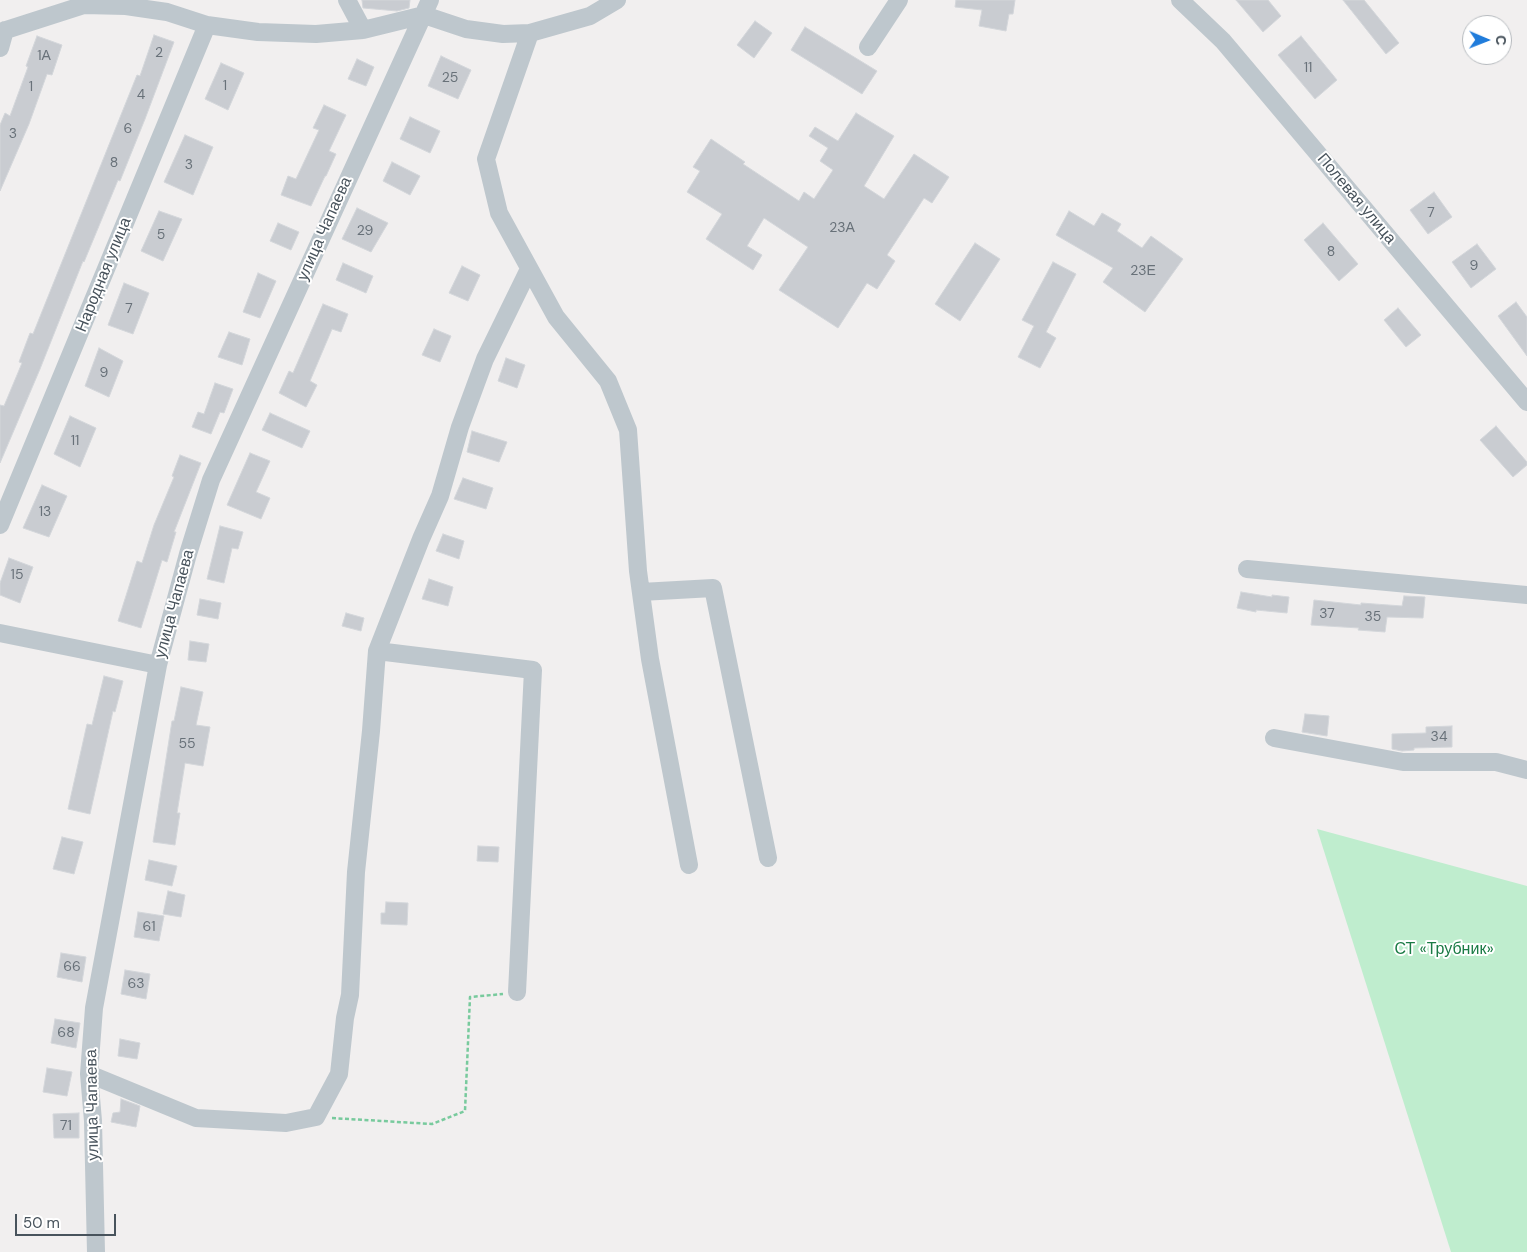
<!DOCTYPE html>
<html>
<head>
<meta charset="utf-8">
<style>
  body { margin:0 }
  #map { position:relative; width:1527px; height:1252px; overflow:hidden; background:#f1efef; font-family:"DM Sans",sans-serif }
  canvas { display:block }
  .north { position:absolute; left:1462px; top:15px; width:50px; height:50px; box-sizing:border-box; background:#fff; border:1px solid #b6babe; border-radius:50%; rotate:91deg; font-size:14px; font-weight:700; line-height:20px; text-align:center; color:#48535c }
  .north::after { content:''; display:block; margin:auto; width:18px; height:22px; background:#207cdb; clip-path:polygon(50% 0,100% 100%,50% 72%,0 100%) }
  .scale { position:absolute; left:15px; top:1214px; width:101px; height:22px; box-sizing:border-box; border:2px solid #48535c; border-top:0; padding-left:6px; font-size:15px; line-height:18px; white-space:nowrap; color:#48535c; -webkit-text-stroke:4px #fff; paint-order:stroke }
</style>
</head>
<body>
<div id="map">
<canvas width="1527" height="1252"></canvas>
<div class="north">С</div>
<div class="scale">50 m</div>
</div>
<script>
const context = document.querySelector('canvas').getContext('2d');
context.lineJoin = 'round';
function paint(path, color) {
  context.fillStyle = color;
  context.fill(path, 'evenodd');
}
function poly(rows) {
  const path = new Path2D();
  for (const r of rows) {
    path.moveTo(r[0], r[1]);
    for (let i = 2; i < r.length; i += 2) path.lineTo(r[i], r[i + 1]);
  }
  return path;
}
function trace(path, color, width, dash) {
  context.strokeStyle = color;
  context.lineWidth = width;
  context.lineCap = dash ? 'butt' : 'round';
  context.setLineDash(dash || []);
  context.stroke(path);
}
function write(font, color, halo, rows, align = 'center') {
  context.font = font + ' "DM Sans",sans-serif';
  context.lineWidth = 4;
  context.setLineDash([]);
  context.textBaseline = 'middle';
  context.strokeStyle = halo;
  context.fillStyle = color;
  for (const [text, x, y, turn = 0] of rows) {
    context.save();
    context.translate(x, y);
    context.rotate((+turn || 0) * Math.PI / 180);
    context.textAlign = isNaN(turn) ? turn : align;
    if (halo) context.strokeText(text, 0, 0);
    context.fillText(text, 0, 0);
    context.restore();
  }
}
const green = poly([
  [1317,829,1527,886,1527,1252,1451,1252]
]);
const building = poly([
  [362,0,410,0,409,8,397,11,363,8,362,0],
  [956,0,1015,0,1013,14,1009,14,1006,31,979,26,982,10,955,7,956,0],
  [1236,0,1268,0,1281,16,1263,32,1236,0],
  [1343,0,1364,0,1399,43,1386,54,1343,0],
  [755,21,772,33,754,58,737,45,755,21],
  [805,27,877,71,862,94,791,50,805,27],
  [154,35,174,42,145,119,120,181,118,180,84,262,83,261,40,369,0,463,0,405,4,406,22,363,19,362,30,333,33,334,137,75,140,76,154,35],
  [37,36,62,45,52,75,47,74,29,124,0,191,0,125,5,113,10,116,28,67,26,66,37,36],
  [1301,36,1337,80,1315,99,1278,55,1301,36],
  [441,56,471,70,458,99,428,86,441,56],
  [357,59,374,67,366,86,348,79,357,59],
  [221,63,244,73,228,110,205,99,221,63],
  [324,105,346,115,329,151,336,154,326,176,325,176,311,206,281,195,288,176,296,179,319,130,313,128,324,105],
  [856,113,894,136,864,186,884,199,914,154,949,177,932,203,924,198,887,255,895,261,877,289,867,283,838,328,779,290,808,247,764,218,747,246,762,255,753,270,706,239,722,214,687,192,700,171,693,167,711,139,745,162,743,164,799,201,804,192,814,199,833,170,820,161,828,148,809,136,815,127,838,141,856,113],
  [410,117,440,131,430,153,400,139,410,117],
  [185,135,213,147,193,195,164,182,185,135],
  [392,162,420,176,410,195,383,181,392,162],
  [1434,192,1452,217,1428,234,1410,210,1434,192],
  [357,208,388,223,371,252,342,239,357,208],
  [159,211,182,219,163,261,141,251,159,211],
  [1069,211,1094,226,1102,213,1121,224,1117,231,1142,248,1151,236,1183,259,1145,312,1103,282,1113,268,1056,235,1069,211],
  [278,223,299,232,291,250,270,241,278,223],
  [1323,223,1358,264,1339,281,1304,240,1323,223],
  [975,243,1000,259,960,321,935,304,975,243],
  [1477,244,1496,269,1471,288,1452,262,1477,244],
  [1053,262,1076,274,1046,332,1056,338,1040,368,1018,357,1034,326,1022,320,1053,262],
  [343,263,373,276,366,293,336,280,343,263],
  [462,266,480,275,468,301,449,293,462,266],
  [258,273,276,281,260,318,243,312,258,273],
  [124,283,149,293,133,334,108,325,124,283],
  [1516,302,1527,317,1527,356,1498,316,1516,302],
  [323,304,348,314,341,332,332,329,310,381,317,385,306,407,279,393,289,371,293,373,323,304],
  [1398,308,1421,335,1406,347,1384,320,1398,308],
  [434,329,451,336,440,362,422,355,434,329],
  [229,332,250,339,242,365,218,357,229,332],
  [99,348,123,361,109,397,85,386,99,348],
  [506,358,525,365,517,388,498,381,506,358],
  [215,383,233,389,224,413,220,412,211,434,192,427,198,412,204,414,215,383],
  [270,413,310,431,302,448,262,430,270,413],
  [70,416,96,428,80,467,54,454,70,416],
  [1496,426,1527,462,1527,465,1513,477,1480,440,1496,426],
  [472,431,507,442,499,462,467,452,472,431],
  [250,453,270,461,256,492,270,498,261,519,227,505,250,453],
  [180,455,201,463,174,532,176,532,167,562,162,560,141,628,118,621,137,561,142,563,154,525,174,477,172,476,180,455],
  [463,478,493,488,486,509,454,499,463,478],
  [42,485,67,496,49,537,23,528,42,485],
  [220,526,243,532,238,549,232,548,224,583,207,579,220,526],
  [443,534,464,541,459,559,436,551,443,534],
  [9,558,33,567,20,603,0,595,0,583,9,558],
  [429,579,453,587,448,606,422,599,429,579],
  [1241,592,1272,597,1272,595,1289,597,1287,613,1256,610,1256,612,1237,608,1241,592],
  [1404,596,1425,597,1423,618,1387,617,1385,632,1358,630,1359,628,1311,625,1314,600,1361,605,1361,603,1402,606,1404,596],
  [200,599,221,603,218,619,197,615,200,599],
  [346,613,364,618,361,631,342,626,346,613],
  [190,641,209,644,206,662,188,660,190,641],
  [104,676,123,681,115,712,113,711,90,814,68,809,87,724,92,725,104,676],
  [181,687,203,692,196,725,210,727,203,766,185,763,177,813,180,813,175,845,153,842,172,721,174,721,181,687],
  [1305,714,1329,716,1327,736,1302,732,1305,714],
  [1452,726,1452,747,1414,748,1414,750,1402,751,1392,749,1392,734,1426,733,1426,727,1452,726],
  [62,837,83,842,74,874,53,869,62,837],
  [478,846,499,847,498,862,477,861,478,846],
  [149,860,177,866,172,886,145,880,149,860],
  [168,891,185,895,181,917,163,914,168,891],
  [386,902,408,903,407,925,381,924,381,913,385,913,386,902],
  [138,912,164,916,159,941,134,937,138,912],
  [61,953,86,957,82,982,57,977,61,953],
  [125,970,150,974,146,999,121,994,125,970],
  [55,1019,80,1023,76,1048,51,1043,55,1019],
  [120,1039,140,1043,137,1059,118,1056,120,1039],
  [47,1068,72,1072,67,1096,43,1092,47,1068],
  [121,1099,140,1106,136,1127,111,1122,113,1113,120,1112,121,1099],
  [79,1113,79,1138,54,1138,53,1114,79,1113]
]);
const path = poly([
  [332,1118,432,1124,465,1111,470,997,503,994]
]);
const minor = poly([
  [347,0,363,30],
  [1180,0,1223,41,1527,402],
  [424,15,466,29,503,34,530,33,590,16,617,0],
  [0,32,84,5,126,6,167,12,207,25,258,32,316,34,363,30,424,15],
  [530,33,486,159,499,213,556,317,608,381,628,430,638,571,650,659,689,865],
  [868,47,899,0],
  [0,48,5,30],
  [0,525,207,25],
  [1247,569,1527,595],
  [641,592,713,588,768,858],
  [0,633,158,665],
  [377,651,533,670,517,992],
  [1274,738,1403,762,1496,762,1527,770],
  [89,1074,196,1118,286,1123,316,1117,339,1074,345,1018,350,995,356,872,371,731,377,651,421,539,440,496,460,427,485,359,529,269],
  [96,1252,93,1121,89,1074,94,1008,158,665,188,554,211,480,430,0]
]);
const numberNames = [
  ["2",159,53],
  ["1А",44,56],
  ["11",1308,68],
  ["25",450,78],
  ["1",225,86],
  ["1",31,87],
  ["4",141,95],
  ["6",128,129],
  ["3",13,134],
  ["8",114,163],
  ["3",189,165],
  ["7",1431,213],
  ["23А",842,228],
  ["29",365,231],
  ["5",161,235],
  ["8",1331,252],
  ["9",1474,266],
  ["23Е",1143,271],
  ["7",129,309],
  ["9",104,373],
  ["11",75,441],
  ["13",45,512],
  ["15",17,575],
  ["37",1327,614],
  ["35",1373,617],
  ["34",1439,737],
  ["55",187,744],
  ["61",149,927],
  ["66",72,967],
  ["63",136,984],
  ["68",66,1033],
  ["71",66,1126]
];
const streetNames = [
  ["Полевая улица",1356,199,50],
  ["улица Чапаева",325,229,-66],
  ["Народная улица",104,275,-68],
  ["улица Чапаева",175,604,-75],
  ["улица Чапаева",93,1105,-91]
];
const parkNames = [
  ["СТ «Трубник»",1444,950]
];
paint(green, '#bfedce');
paint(building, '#c9ccd1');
trace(building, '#d3d6da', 1);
trace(path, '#78ca9d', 2.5, [4, 2.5]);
trace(minor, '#bec7cd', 18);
write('14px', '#687179', null, numberNames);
write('16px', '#48535c', '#fff', streetNames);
write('16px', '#1b7b45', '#fff', parkNames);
</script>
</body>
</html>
